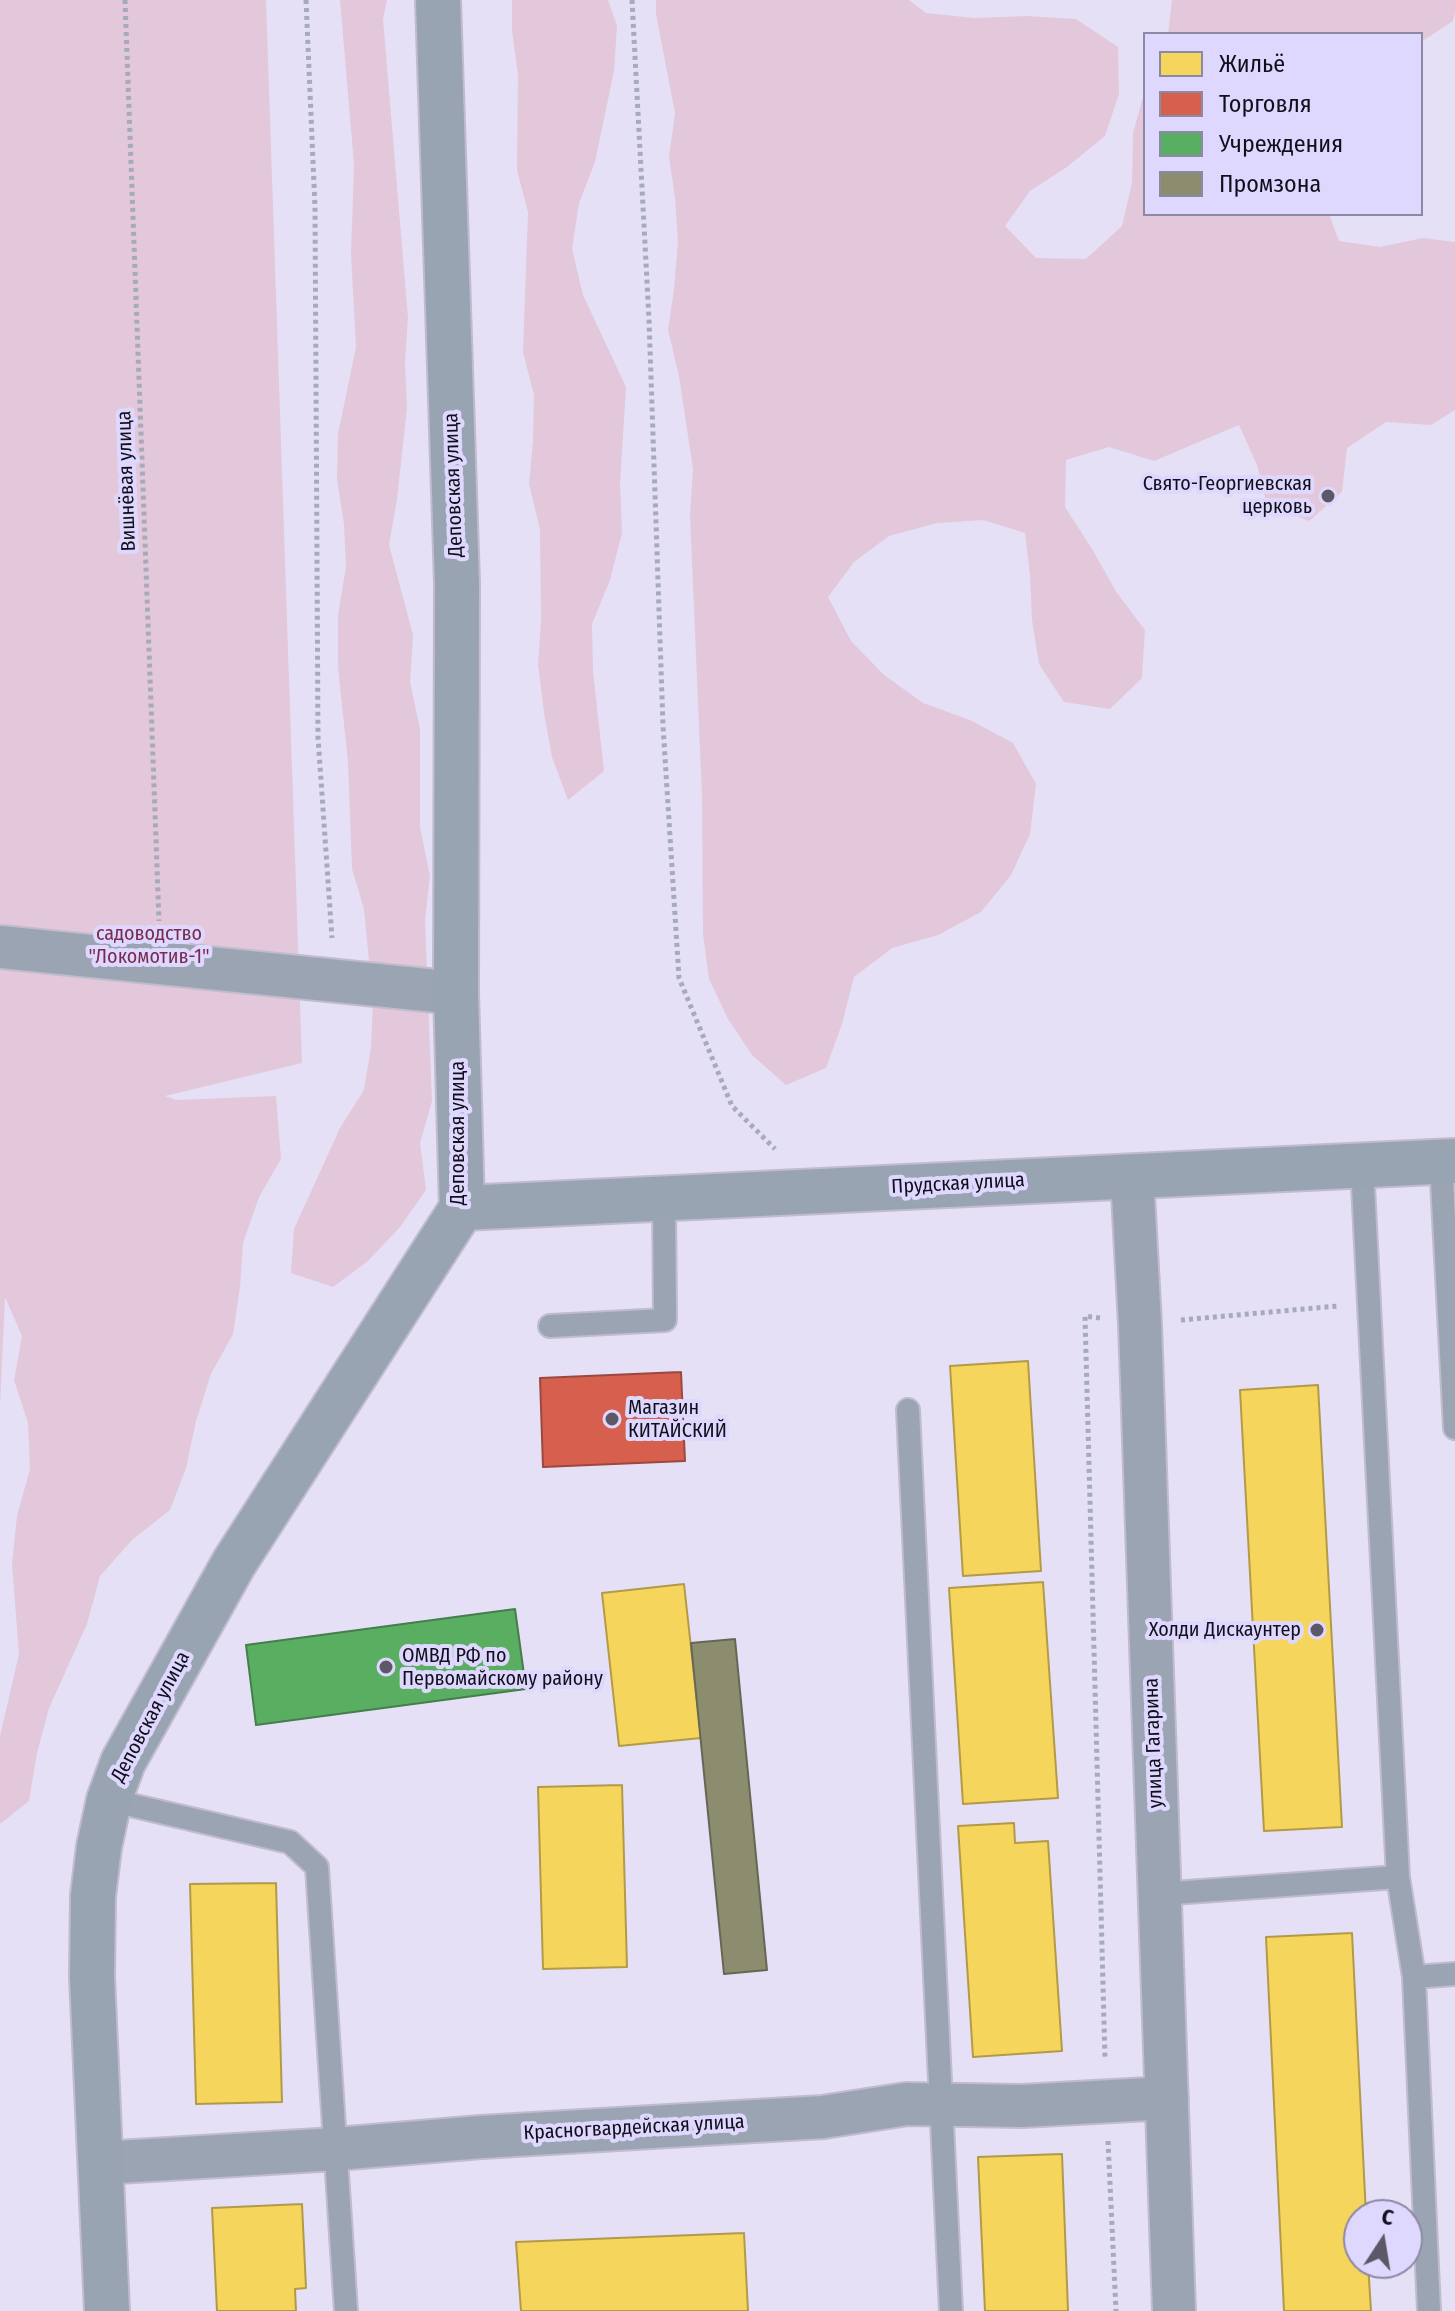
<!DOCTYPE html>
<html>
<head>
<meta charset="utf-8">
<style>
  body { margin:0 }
  #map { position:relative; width:1455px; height:2311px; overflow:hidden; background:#e5e0f6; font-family:"Fira Sans Condensed",sans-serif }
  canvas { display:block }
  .legend { position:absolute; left:1143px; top:32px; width:280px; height:184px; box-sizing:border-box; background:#dfd8fe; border:2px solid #8d88a4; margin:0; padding:10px 14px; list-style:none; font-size:24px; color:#120f1c }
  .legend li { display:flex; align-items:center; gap:16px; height:40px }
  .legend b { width:40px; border:2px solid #8d88a4 }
  .north { position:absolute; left:1343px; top:2199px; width:80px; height:80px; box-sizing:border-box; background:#dfd8fe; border:2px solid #8d88a4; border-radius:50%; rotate:12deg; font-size:22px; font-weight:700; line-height:32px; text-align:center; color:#120f1c }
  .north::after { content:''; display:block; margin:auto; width:28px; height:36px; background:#5c5868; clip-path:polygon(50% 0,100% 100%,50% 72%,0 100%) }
</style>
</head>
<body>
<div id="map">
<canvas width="1455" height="2311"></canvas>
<ul class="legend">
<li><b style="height:22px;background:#f6d55c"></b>Жильё</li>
<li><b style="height:22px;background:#d6604d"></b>Торговля</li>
<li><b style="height:22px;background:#5aae61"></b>Учреждения</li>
<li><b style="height:22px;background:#8c8c6e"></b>Промзона</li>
</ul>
<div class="north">С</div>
</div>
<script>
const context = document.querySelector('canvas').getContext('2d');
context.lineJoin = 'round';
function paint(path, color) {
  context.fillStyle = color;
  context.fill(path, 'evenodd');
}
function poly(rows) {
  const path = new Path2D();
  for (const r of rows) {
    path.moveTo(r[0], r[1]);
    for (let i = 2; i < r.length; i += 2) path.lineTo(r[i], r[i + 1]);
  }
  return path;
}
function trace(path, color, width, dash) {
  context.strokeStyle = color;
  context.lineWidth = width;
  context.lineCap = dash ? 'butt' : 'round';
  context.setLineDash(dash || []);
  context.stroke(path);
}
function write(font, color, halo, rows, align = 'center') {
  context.font = font + ' "Fira Sans Condensed",sans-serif';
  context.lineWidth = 8;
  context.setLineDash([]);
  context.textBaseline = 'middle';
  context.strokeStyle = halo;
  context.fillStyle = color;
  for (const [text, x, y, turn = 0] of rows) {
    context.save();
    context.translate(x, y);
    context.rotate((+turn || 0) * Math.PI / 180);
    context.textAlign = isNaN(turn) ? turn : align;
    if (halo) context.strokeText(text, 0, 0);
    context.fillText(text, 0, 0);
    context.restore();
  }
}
const green = poly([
  [0,0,266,0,302,1063,165,1096,176,1100,276,1096,281,1159,259,1197,243,1243,240,1287,233,1334,211,1374,196,1421,186,1468,170,1510,132,1540,100,1576,87,1624,49,1708,37,1753,29,1801,0,1824,0,1736,19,1654,12,1564,17,1516,30,1469,28,1423,14,1380,22,1336,5,1297,0,1405],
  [340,0,387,0,383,19,408,318,405,363,407,408,397,499,389,545,413,635,410,682,420,729,420,827,430,876,425,920,432,1101,420,1143,426,1190,400,1227,368,1261,333,1287,291,1273,294,1229,340,1128,364,1090,371,1047,373,1002,364,909,352,869,348,762,338,667,338,615,346,567,344,524,337,479,338,434,356,347,351,254,354,164],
  [512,0,608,0,617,26,614,71,595,162,579,203,572,249,583,295,626,387,620,483,622,533,610,580,592,624,593,671,604,771,568,800,552,757,544,713,538,665,541,620,540,529,529,484,533,442,534,395,523,352,528,212,517,170,518,75,512,31],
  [656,0,909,0,926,13,974,18,1027,16,1076,19,1118,47,1119,94,1105,136,1067,167,1030,191,1005,226,1036,258,1086,259,1122,226,1132,183,1133,133,1145,90,1145,214,1329,214,1339,241,1380,247,1423,238,1455,242,1455,410,1431,425,1386,422,1347,448,1342,492,1309,521,1267,505,1257,465,1239,425,1154,461,1109,447,1066,460,1065,507,1092,549,1117,593,1145,630,1142,678,1110,709,1064,702,1039,664,1032,620,1030,575,1025,533,983,520,937,523,889,536,854,562,828,597,851,641,884,675,923,703,970,720,1013,743,1036,784,1030,834,1011,875,981,912,938,935,892,948,854,977,842,1024,826,1068,786,1085,752,1055,728,1019,709,979,703,934,702,796,690,514,693,469,679,376,668,330,674,289,678,242,675,198,669,157,675,113,656,14],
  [1172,0,1455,0,1455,12,1453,21,1421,42,1421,34,1168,34]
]);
const homes = poly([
  [1028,1361,1041,1571,963,1576,950,1366,1028,1361],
  [1318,1385,1342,1827,1264,1831,1240,1390,1318,1385],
  [1043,1582,1058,1798,963,1804,949,1588,1043,1582],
  [684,1584,701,1738,619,1746,602,1593,684,1584],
  [622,1785,627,1967,543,1969,538,1787,622,1785],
  [1014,1823,1015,1843,1048,1841,1062,2051,973,2057,958,1826,1014,1823],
  [276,1883,282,2102,196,2104,190,1884,276,1883],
  [1352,1933,1366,2215,1359,2215,1359,2263,1368,2263,1371,2311,1284,2311,1266,1937,1352,1933],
  [1062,2154,1068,2311,985,2311,978,2157,1062,2154],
  [302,2204,306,2288,295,2289,296,2311,217,2311,212,2208,302,2204],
  [744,2233,748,2311,521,2311,516,2242,744,2233]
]);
const shops = poly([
  [681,1372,685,1461,543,1467,540,1378,681,1372]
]);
const public = poly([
  [515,1609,526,1689,256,1725,246,1645,515,1609]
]);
const industry = poly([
  [735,1639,767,1970,724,1974,691,1643,735,1639]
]);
const path = poly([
  [125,0,159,921],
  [306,0,315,207,318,737,332,938],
  [632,0,649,319,663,726,679,978,732,1106,775,1149],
  [1100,1318,1085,1316,1105,2059],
  [1181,1320,1338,1306],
  [1108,2141,1116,2311]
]);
const lane = poly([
  [1441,1162,1455,1428],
  [1362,1166,1398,1877,1414,1977,1429,2311],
  [550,1326,665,1320,664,1198],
  [908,1410,951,2311],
  [109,1800,290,1842,317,1867,346,2311],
  [1159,1894,1398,1877],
  [1414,1977,1455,1974]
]);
const street = poly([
  [0,947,456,993],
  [1132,1176,1140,1324,1174,2311],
  [101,2163,336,2149,481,2137,823,2117,907,2104,1022,2106,1167,2098]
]);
const secondary = poly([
  [462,1208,1455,1161],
  [107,2311,92,1977,93,1896,99,1847,109,1800,123,1762,234,1563,462,1208,456,993,457,583,438,0]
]);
const markers = [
  [1328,496,8,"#5c5868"],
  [612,1419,8,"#5c5868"],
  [1317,1630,8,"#5c5868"],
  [386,1667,8,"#5c5868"]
];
const streetNames = [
  ["Вишнёвая улица",127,481,-92],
  ["Деповская улица",454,485,-92],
  ["Деповская улица",458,1133,-90],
  ["Прудская улица",958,1184,-3],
  ["Деповская улица",151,1717,-62],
  ["улица Гагарина",1154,1743,-92],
  ["Красногвардейская улица",634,2128,-3]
];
const poiNames = [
  ["Свято-Георгиевская",1312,484],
  ["церковь",1312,507],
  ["Магазин",628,1408,"left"],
  ["КИТАЙСКИЙ",628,1431,"left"],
  ["Холди Дискаунтер",1301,1630],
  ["ОМВД РФ по",402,1656,"left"],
  ["Первомайскому району",402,1679,"left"]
];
const parkNames = [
  ["садоводство",149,934],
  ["\"Локомотив-1\"",149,957]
];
paint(green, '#e2c8da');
paint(homes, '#f6d55c');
trace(homes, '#b29a49', 2);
paint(shops, '#d6604d');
trace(shops, '#9b483e', 2);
paint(public, '#5aae61');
trace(public, '#447e4c', 2);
paint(industry, '#8c8c6e');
trace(industry, '#676655', 2);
trace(lane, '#c0bccd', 26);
trace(street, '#c0bccd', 46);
trace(secondary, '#c0bccd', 48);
trace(path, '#a7aaba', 5, [4, 4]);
trace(lane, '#9aa4b2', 22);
trace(street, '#9aa4b2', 42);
trace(secondary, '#98a4b2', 44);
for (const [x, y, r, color] of markers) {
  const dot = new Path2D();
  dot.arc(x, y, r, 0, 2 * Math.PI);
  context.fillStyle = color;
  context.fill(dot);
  trace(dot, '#dfd8fe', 3);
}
write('20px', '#120f1c', '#dfd8fe', streetNames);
write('20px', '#120f1c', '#dfd8fe', poiNames, 'right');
write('20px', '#792b4f', '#dfd8fe', parkNames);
</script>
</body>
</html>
